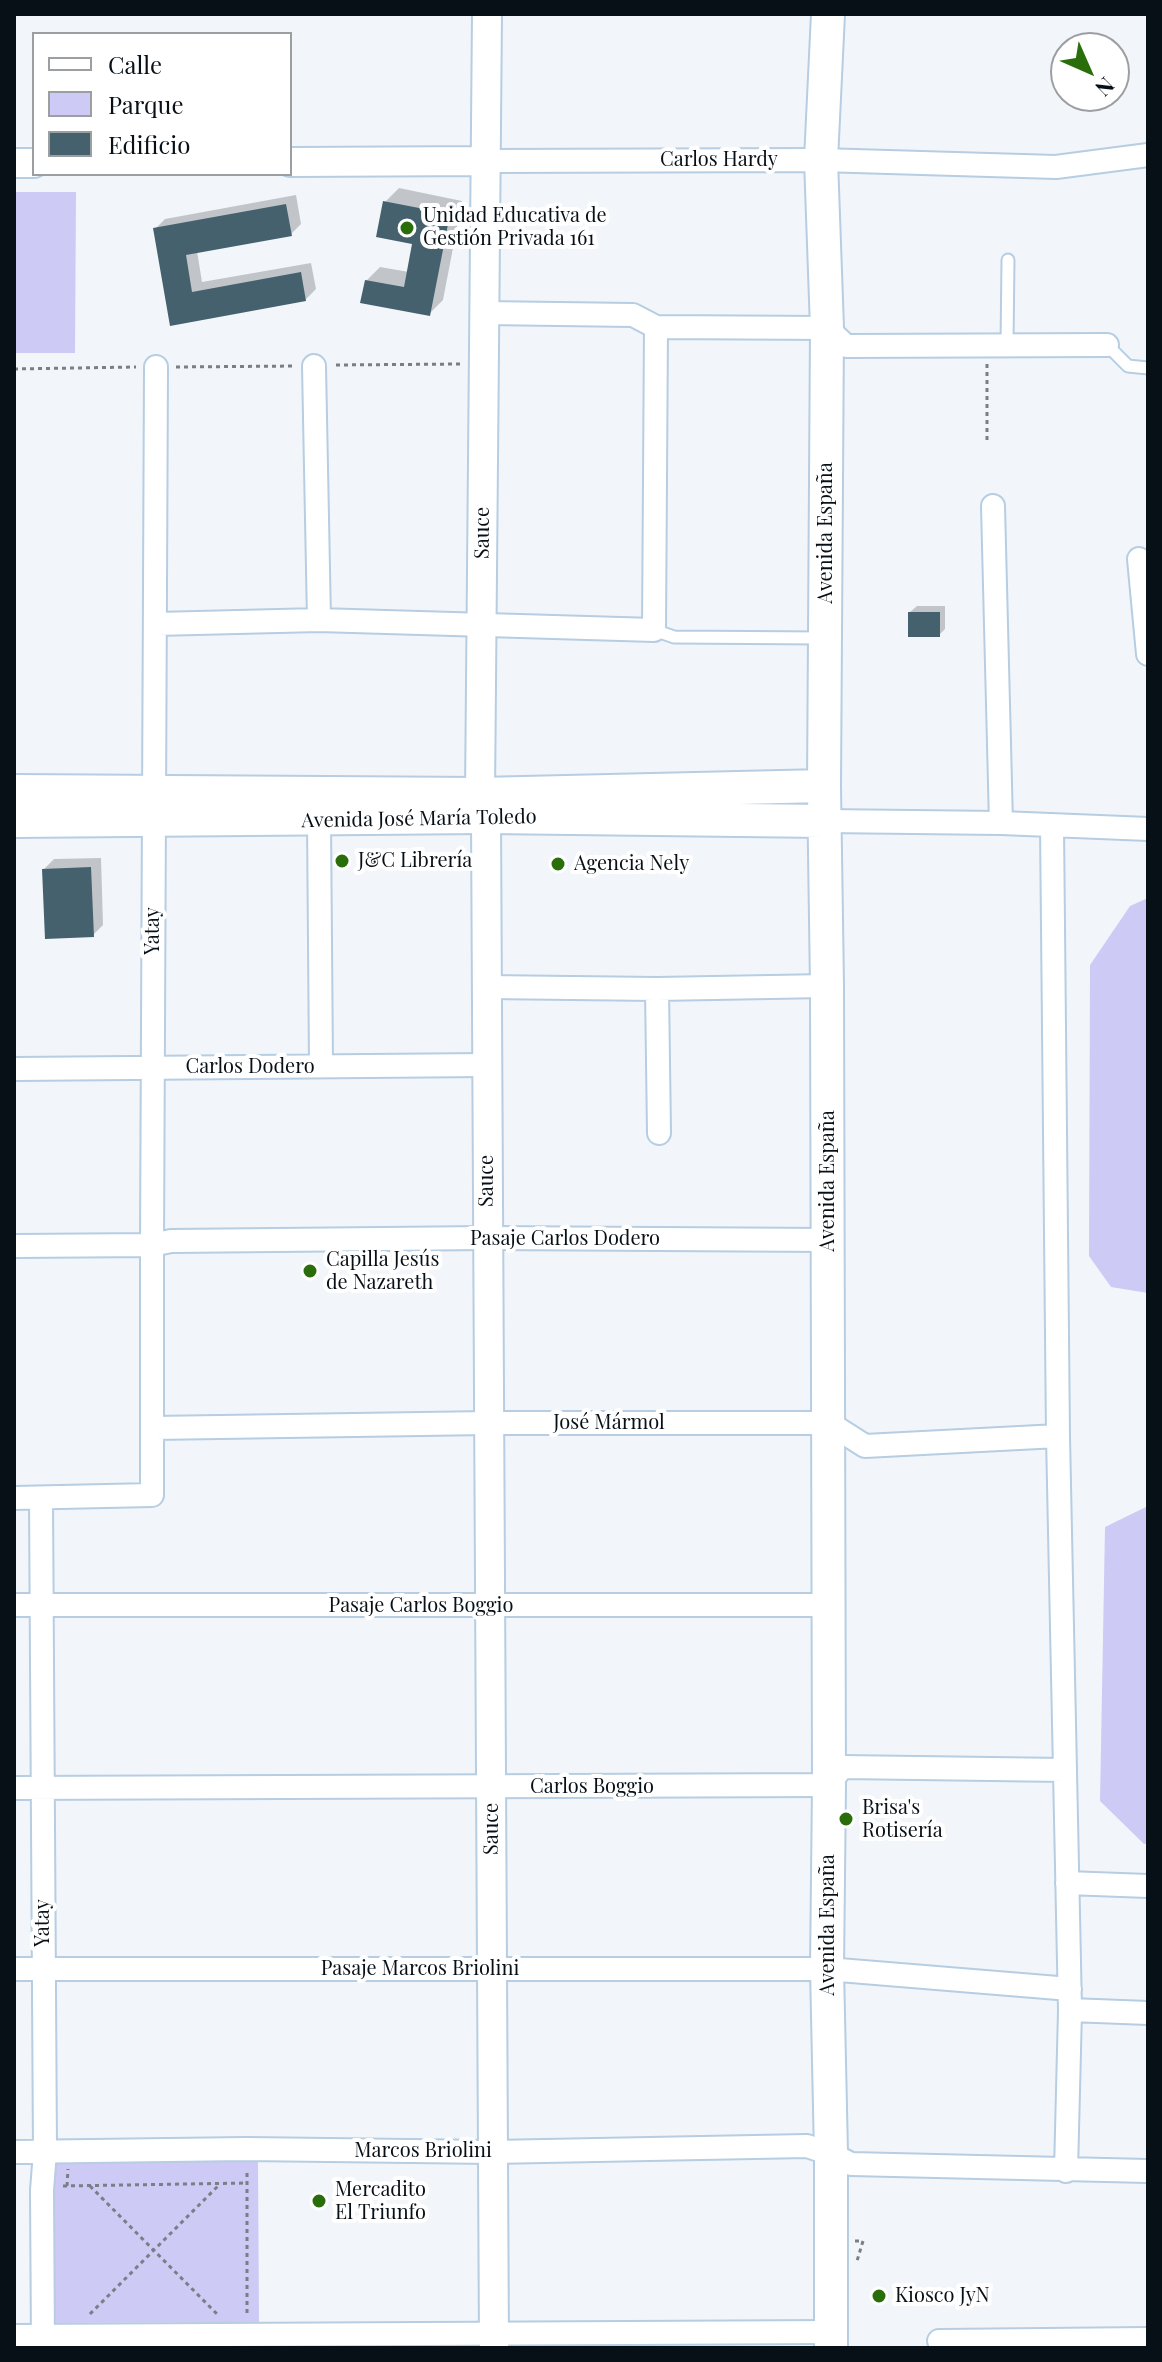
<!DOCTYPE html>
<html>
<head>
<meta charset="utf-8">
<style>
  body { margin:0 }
  #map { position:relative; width:1162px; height:2362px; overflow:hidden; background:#f2f6fb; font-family:"Playfair Display",serif }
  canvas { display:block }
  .frame { position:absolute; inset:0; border:16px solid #081017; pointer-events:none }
  .legend { position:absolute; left:32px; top:32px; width:260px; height:144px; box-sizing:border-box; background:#fff; border:2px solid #9c9fa2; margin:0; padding:10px 14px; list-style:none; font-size:24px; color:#081017 }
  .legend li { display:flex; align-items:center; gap:16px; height:40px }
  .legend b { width:40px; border:2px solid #9c9fa2 }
  .north { position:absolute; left:1050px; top:32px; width:80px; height:80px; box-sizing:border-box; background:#fff; border:2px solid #9c9fa2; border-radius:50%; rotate:135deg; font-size:22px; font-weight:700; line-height:32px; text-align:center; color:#081017 }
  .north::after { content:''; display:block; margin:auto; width:28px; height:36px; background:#296e0a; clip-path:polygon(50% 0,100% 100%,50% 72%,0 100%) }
</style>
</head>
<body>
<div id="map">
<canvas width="1162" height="2362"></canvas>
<div class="frame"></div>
<ul class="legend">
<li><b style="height:10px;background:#fff"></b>Calle</li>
<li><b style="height:22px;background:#cdcaf5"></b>Parque</li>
<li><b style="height:22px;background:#44616d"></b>Edificio</li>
</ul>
<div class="north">N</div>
</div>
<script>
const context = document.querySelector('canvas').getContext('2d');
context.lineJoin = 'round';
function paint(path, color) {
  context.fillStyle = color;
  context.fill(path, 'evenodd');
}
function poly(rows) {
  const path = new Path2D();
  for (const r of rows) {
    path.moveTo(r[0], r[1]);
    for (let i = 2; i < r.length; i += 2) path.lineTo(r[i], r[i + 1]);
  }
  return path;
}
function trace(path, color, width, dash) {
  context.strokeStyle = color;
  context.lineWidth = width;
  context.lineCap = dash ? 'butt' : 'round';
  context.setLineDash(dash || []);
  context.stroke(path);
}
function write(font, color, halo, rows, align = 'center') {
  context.font = font + ' "Playfair Display",serif';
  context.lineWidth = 8;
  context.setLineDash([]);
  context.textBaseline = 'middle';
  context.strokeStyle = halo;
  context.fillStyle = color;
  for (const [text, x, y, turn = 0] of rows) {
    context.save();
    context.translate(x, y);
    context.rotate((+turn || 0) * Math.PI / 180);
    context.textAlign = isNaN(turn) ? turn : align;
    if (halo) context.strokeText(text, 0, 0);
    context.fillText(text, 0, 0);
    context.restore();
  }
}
const green = poly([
  [14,192,76,192,75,353,14,353],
  [1148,898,1148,1293,1111,1287,1089,1256,1090,965,1130,906],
  [1148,1506,1148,1843,1144,1844,1100,1801,1105,1527],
  [53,2160,258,2160,259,2322,49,2323]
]);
const shadow = poly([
  [399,188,462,201,443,300,429,314,366,281,380,267,409,272,414,243,385,202],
  [296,195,301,224,291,234,197,251,202,282,311,263,316,289,305,300,172,324,155,229,165,219],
  [917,606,945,606,945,629,939,635,910,612],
  [101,858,103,925,93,935,44,869,54,859]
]);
const building = poly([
  [383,201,450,214,430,316,360,303,365,280,404,287,412,244,376,237],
  [286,204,292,236,186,255,192,292,301,272,306,301,170,326,153,228],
  [908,612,940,612,940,637,908,637],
  [91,867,94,937,45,939,42,869]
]);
const path = poly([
  [987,364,987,444],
  [336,365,460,364],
  [176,367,296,366],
  [14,369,136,367],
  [63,2186,248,2183],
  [67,2186,68,2169],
  [90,2186,217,2314],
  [855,2241,863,2241,857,2261],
  [247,2313,247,2169],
  [90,2314,220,2184]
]);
const service = poly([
  [1007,344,1008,260],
  [1107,345,1128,366,1148,368],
  [654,630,674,637,821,638]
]);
const minor = poly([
  [485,161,821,160,1056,167,1148,155],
  [484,313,633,315,656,327,827,328,846,346,1107,345],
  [314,366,319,620],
  [993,506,1001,823],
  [1139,559,1148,654],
  [156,624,319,620,654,630,656,327],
  [319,820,321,1066],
  [824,821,1001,823,1148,829],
  [1052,825,1058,1436,1070,2010,1066,2171],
  [486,987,657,989,827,986],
  [657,989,659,1133],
  [14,1069,486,1065],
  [14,1246,152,1245,171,1241,487,1238,828,1240],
  [153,1428,488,1423,829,1423,865,1446,1058,1436],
  [14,1498,152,1495,152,1245,156,367],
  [41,1498,45,2152,42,2190,43,2348],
  [14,1605,828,1605],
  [14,1788,829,1785,842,1767,1065,1770],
  [1067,1883,1148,1886],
  [14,1969,827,1969,1070,1989],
  [1070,2010,1148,2013],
  [14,2152,246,2149,492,2152,807,2146,831,2154,851,2164,1148,2171],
  [14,2336,831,2332],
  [939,2341,1148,2339]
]);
const tertiary = poly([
  [487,14,480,794,486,817,494,2348],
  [290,162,485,161],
  [14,163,34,163]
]);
const secondary = poly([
  [828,14,821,160,827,328,824,786,827,986,829,1785,827,1969,831,2154,831,2348],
  [14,791,480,794,824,786],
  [14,821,486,817,824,821]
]);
const markers = [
  [407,228,8,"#296e0a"],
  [342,861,8,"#296e0a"],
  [558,864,8,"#296e0a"],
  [310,1271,8,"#296e0a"],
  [846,1819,8,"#296e0a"],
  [319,2201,8,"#296e0a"],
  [879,2296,8,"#296e0a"]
];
const streetNames = [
  ["Carlos Hardy",719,160],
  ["Sauce",483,533,-90],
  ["Avenida España",826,533,-90],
  ["Avenida José María Toledo",419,819,-1],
  ["Yatay",153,931,-90],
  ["Carlos Dodero",250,1067],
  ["Sauce",487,1181,-90],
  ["Avenida España",828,1181,-90],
  ["Pasaje Carlos Dodero",565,1239],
  ["José Mármol",609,1423],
  ["Pasaje Carlos Boggio",421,1606],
  ["Carlos Boggio",592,1787],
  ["Sauce",492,1829,-90],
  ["Yatay",43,1923,-90],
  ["Avenida España",828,1925,-90],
  ["Pasaje Marcos Briolini",420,1969],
  ["Marcos Briolini",423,2151]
];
const poiNames = [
  ["Unidad Educativa de",423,216],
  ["Gestión Privada 161",423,239],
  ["J&C Librería",358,861],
  ["Agencia Nely",574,864],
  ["Capilla Jesús",326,1260],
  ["de Nazareth",326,1283],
  ["Brisa's",862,1808],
  ["Rotisería",862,1831],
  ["Mercadito",335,2190],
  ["El Triunfo",335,2213],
  ["Kiosco JyN",895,2296]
];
paint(green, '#cdcaf5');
paint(shadow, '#0003');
paint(building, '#44616d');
trace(service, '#b6cde2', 15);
trace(minor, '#b6cde2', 26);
trace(tertiary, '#b6cde2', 32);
trace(secondary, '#b6cde2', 36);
trace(path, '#797f85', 3, [4, 4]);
trace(service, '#fff', 11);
trace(minor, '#fff', 22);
trace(tertiary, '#fff', 28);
trace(secondary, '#fff', 32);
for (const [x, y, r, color] of markers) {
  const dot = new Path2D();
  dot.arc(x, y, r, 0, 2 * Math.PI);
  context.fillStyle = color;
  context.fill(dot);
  trace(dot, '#fff', 3);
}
write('20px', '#081017', '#fff', streetNames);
write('20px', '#081017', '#fff', poiNames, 'left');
</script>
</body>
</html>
